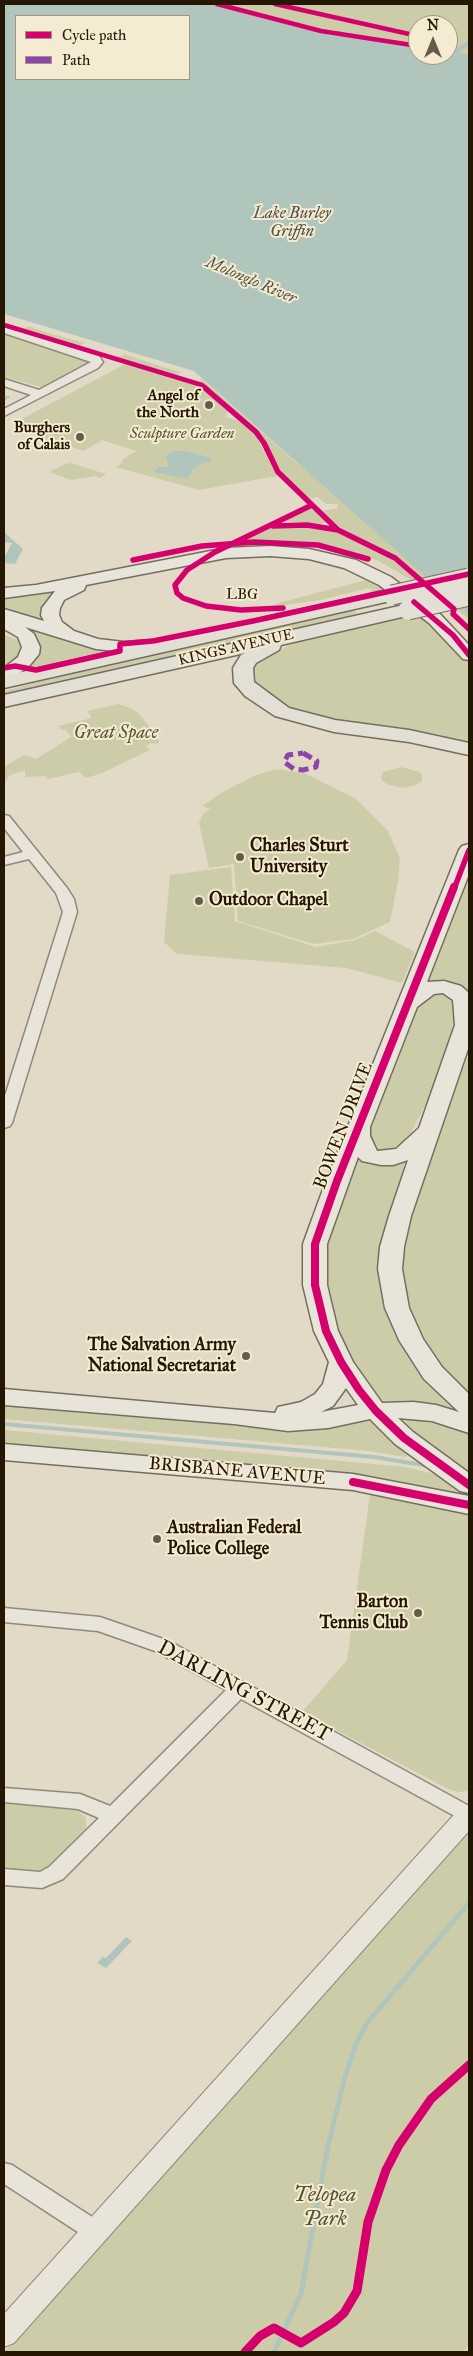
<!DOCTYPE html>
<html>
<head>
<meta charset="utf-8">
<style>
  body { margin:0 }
  #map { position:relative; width:473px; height:2356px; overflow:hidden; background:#e2dac6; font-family:"IM FELL Great Primer",serif }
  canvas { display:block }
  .frame { position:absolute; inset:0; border:5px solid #251704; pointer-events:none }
  .legend { position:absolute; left:15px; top:15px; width:175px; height:65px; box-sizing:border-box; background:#f4ebd2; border:1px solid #a19680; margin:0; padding:6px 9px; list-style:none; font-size:15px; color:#251704 }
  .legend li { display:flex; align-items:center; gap:10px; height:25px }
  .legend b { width:25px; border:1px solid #a19680 }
  .north { position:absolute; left:408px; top:15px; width:50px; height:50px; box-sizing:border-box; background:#f4ebd2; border:1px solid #a19680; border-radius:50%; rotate:0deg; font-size:14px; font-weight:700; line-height:20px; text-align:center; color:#251704 }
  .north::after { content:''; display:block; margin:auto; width:18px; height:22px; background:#675b48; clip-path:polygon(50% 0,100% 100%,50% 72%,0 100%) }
</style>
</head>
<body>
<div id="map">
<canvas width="473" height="2356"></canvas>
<div class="frame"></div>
<ul class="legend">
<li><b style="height:6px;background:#d6006c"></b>Cycle path</li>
<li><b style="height:6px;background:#8e44ad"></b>Path</li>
</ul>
<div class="north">N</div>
</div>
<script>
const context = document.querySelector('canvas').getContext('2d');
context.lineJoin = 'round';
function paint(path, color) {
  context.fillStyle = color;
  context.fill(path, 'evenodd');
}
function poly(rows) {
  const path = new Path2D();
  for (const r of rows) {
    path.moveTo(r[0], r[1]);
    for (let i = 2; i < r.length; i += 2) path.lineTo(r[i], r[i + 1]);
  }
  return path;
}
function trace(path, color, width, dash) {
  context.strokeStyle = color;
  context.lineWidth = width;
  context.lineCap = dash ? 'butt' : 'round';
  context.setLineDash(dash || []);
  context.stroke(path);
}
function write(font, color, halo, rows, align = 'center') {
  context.font = font + ' "IM FELL Great Primer",serif';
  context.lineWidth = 4;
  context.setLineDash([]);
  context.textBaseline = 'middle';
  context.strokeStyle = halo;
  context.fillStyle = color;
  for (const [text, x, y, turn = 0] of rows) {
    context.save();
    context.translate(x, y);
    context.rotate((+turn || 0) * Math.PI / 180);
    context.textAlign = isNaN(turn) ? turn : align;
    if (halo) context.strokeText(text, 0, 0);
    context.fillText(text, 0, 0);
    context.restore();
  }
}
const green = poly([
  [211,4,469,4,469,55,448,50,448,25,418,25,418,47,305,29],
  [29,326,45,332,85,343,79,346,22,329],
  [4,334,86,359,90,363,48,386,41,387,4,377],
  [124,354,163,367,182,372,175,375,117,358],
  [127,363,202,386,228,410,226,417,242,422,255,434,277,476,199,490,116,467,121,464,123,459,136,451,102,440,84,451,36,435,43,431,42,427,37,427,18,421],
  [202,379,299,465,302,464,469,615,469,620,397,557,351,535,338,526,322,511,338,508,337,504,326,504,317,497,310,499,284,476,261,434,200,380],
  [71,463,106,474,100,478,96,476,71,480,49,472,65,464],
  [310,509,316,511,326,520,326,523,319,524,285,521,286,518],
  [306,526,336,532,385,554,419,582,416,583,379,561,343,549,297,542,242,540,270,528],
  [370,579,389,590,373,594,370,593,372,589,369,588,321,600,271,607,278,603],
  [62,588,45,605,46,622,4,607,4,595],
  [350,607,361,617,4,696,4,691,137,656],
  [418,613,460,647,469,659,469,742,410,729,409,730,338,722,285,708,254,686,251,666,255,661,294,643],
  [24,626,84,646,117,651,37,669,26,667,33,635],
  [4,635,21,641,22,648,22,653,12,664,4,666],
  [119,704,133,709,141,716,157,737,159,742,157,744,151,743,146,746,150,750,102,773,86,778,79,772,48,779,46,776,25,777,25,770,10,775,4,783,4,767,24,755,36,759,71,737,66,730,62,730,58,726,92,718,87,711],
  [401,767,419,772,422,775,422,781,416,785,403,788,389,785,382,781,381,777,383,772],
  [276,769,304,773,356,799,388,831,400,859,398,881,390,922,353,939,313,944,238,921,234,864,209,868,199,823,203,814,210,809,202,806,223,792,254,776],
  [469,864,469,993,422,984],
  [231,867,235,921,316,947,355,940,375,931,415,952,402,983,346,968,177,954,164,942,170,875],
  [445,990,458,1004,444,1058,431,1094,402,1150,379,1155,366,1141,378,1098,408,1025,423,997],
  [467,1058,469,1058,469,1399,433,1360,401,1294,401,1246],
  [357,1153,369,1163,376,1164,388,1165,405,1162,383,1256,450,1400,469,1416,469,1419,457,1414,384,1407,337,1345,321,1254],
  [4,1402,225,1421,367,1414,411,1454,405,1457,369,1451,4,1419],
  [388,1414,406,1414,457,1426,469,1431,469,1470,453,1465],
  [4,1430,406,1467,438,1475,469,1495,469,1498,367,1480,4,1448],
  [370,1494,469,1513,469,1791,458,1792,448,1789,302,1712,347,1660],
  [4,1801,76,1809,86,1818,86,1829,53,1863,45,1868,33,1873,4,1872],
  [469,1829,469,2344,463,2352,4,2352]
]);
const water = poly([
  [4,4,211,4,305,29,418,47,418,55,448,55,448,50,453,51,469,40,469,45,459,52,469,55,469,615,194,371,4,314],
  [16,16,189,16,189,79,16,79],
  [173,451,186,451,209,457,213,461,199,465,192,470,187,479,154,472,158,467,169,467,166,456],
  [4,532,23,549,15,564,4,563,4,558,12,543,4,542],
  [126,1937,132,1941,106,1968,97,1963,103,1957,106,1958]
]);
const streamFar2 = poly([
  [4,399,8,397]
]);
const streamFar1 = poly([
  [4,1424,374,1457,429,1466]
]);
const stream = poly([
  [274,2352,301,2294,328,2146,345,2077,356,2044,367,2023,469,1903]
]);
const minor = poly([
  [4,327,99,356,103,362,98,368,4,416,4,409,31,395,4,386,4,379,39,390,91,362,4,333,4,327],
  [4,815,9,816,67,888,74,899,77,912,12,1123,10,1126,4,1128,4,1099,63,912,56,893,29,859,4,865,4,857,23,852,4,828,4,815],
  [4,1608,100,1617,169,1641,469,1806,469,1823,462,1820,241,1699,63,1879,42,1888,4,1885,4,1869,40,1872,49,1867,99,1818,78,1809,4,1802,4,1788,80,1794,110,1806,226,1690,155,1651,98,1631,4,1622,4,1608],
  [4,2163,12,2165,103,2224,106,2231,103,2238,95,2241,87,2238,4,2184,4,2163]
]);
const tertiary = poly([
  [469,1806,469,1831,14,2343,4,2347,4,2314,460,1808,469,1806]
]);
const secondary = poly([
  [270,546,309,549,356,560,391,577,441,615,469,645,469,660,463,659,429,623,379,585,344,568,309,559,270,556,226,558,86,585,84,590,64,600,60,608,59,615,62,622,74,631,98,639,124,642,168,639,174,640,177,644,174,648,168,649,124,652,96,649,25,627,34,634,40,647,39,654,30,665,10,680,4,681,4,668,18,657,22,647,18,637,4,629,4,609,44,621,41,615,42,608,55,591,4,598,4,588,36,585,226,548,270,546],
  [469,844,469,874,427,982,444,981,461,986,469,993,469,1046,411,1216,404,1247,402,1269,409,1308,423,1339,442,1367,469,1394,469,1433,432,1421,398,1418,413,1432,469,1473,469,1493,460,1491,395,1444,370,1419,328,1428,288,1431,234,1424,4,1405,4,1389,275,1413,278,1407,301,1402,315,1394,323,1384,329,1362,314,1331,303,1285,303,1244,326,1181,459,850,462,846,469,844],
  [443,993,453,1000,455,1025,419,1128,396,1149,377,1151,370,1136,370,1127,417,1007,434,994,443,993],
  [358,1157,362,1161,381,1165,393,1165,408,1160,389,1216,380,1247,378,1269,385,1308,399,1340,424,1379,459,1412,436,1405,414,1402,382,1403,353,1362,338,1331,327,1285,327,1244,358,1157],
  [346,1388,358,1405,321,1412,333,1406,346,1388],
  [4,1444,353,1474,469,1496,469,1514,353,1490,4,1460,4,1444]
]);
const primary = poly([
  [392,589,399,591,402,595,399,599,4,688,4,676,392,589],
  [408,604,415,606,418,610,415,614,281,645,279,650,256,663,253,668,254,682,289,708,335,720,409,730,469,743,469,755,409,742,334,732,275,716,245,696,234,683,233,668,241,655,245,653,4,707,4,695,408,604]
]);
const primaryBridge = poly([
  [392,595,469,578],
  [408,610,469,596]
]);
const quiet = poly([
  [303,753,317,761,316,767,303,770,294,769,284,762,288,755,303,753]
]);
const cyclewayFar3 = poly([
  [217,4,321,31,418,46],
  [275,4,418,36],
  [4,325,202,385,207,389]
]);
const cyclewayFar2 = poly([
  [205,388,256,432,264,443,278,472,338,530,395,558,454,609,453,614,469,629],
  [273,526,307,525,338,530],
  [133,560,202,546,254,542,318,545,368,559],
  [414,602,453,635,469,655],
  [283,608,241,610,206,606,183,598,177,593,175,585,187,570,215,552,312,505],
  [4,668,15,666,36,670,120,651,120,644,153,641,253,621,469,574],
  [454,889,469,850]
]);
const cyclewayFar1 = poly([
  [454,887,337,1181,315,1244,315,1285,326,1331,341,1362,359,1390,376,1411,404,1438,469,1485],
  [353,1482,469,1505]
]);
const cycleway = poly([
  [245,2352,260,2336,274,2328,301,2343,334,2322,344,2313,357,2291,368,2222,386,2170,399,2145,431,2099,469,2065]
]);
const markers = [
  [209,405,5,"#675b48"],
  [80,437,5,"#675b48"],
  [240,857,5,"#675b48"],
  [199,901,5,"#675b48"],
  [246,1356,5,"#675b48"],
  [157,1539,5,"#675b48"],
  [418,1613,5,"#675b48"]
];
const farPoinames = [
  ["Angel of",199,396],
  ["the North",199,413],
  ["Burghers",70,428],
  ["of Calais",70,445]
];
const farParknames = [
  ["Sculpture Garden",182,434]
];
const farStreetnames = [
  ["LBG",242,595,1],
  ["KINGS AVENUE",236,648,-13]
];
const farWaternames = [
  ["Lake Burley",292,214],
  ["Griffin",292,232],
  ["Molonglo River",251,281,23]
];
const parkNames = [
  ["Great Space",116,734]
];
const poiNames = [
  ["Charles Sturt",250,847],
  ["University",250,868],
  ["Outdoor Chapel",209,901],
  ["The Salvation Army",236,1346,"right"],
  ["National Secretariat",236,1367,"right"],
  ["Australian Federal",167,1529],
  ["Police College",167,1550],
  ["Barton",408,1603,"right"],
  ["Tennis Club",408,1624,"right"]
];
const streetNames = [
  ["BOWEN DRIVE",344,1126,-69],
  ["BRISBANE AVENUE",237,1472,5]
];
const nearStreetnames = [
  ["DARLING STREET",244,1692,28]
];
const nearParknames = [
  ["Telopea",325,2196],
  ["Park",325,2220]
];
paint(green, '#cccda8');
paint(water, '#b0c5bb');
trace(streamFar2, '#b0c5bb', 3);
trace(streamFar1, '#b0c5bb', 4);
trace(stream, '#b0c5bb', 5);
trace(minor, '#8f897b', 3);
trace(tertiary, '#8f897b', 2);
trace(secondary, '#746e61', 3);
trace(primary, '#746e61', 3);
paint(minor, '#e8e4da');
paint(tertiary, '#e8e4da');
paint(secondary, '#e8e4da');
paint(primary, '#e4dfd4');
trace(primaryBridge, '#746e61', 21, []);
trace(primaryBridge, '#e4dfd4', 19);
trace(quiet, '#8e44ad', 5, [10, 5]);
trace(cyclewayFar3, '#d6006c', 4.5);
trace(cyclewayFar2, '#d6006c', 5.5);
trace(cyclewayFar1, '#d6006c', 8);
trace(cycleway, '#d6006c', 9);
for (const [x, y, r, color] of markers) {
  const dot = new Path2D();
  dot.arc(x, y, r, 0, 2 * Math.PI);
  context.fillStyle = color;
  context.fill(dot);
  trace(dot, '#f4ebd2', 2);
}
write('bold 15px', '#251704', '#f4ebd2', farPoinames, 'right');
write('italic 15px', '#595335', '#f4ebd2', farParknames);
write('15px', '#251704', '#f4ebd2', farStreetnames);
write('italic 16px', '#4e5142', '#f4ebd2', farWaternames);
write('italic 18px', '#595335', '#f4ebd2', parkNames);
write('bold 18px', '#251704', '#f4ebd2', poiNames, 'left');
write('18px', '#251704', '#f4ebd2', streetNames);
write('21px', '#251704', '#f4ebd2', nearStreetnames);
write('italic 21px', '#595335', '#f4ebd2', nearParknames);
</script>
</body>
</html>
